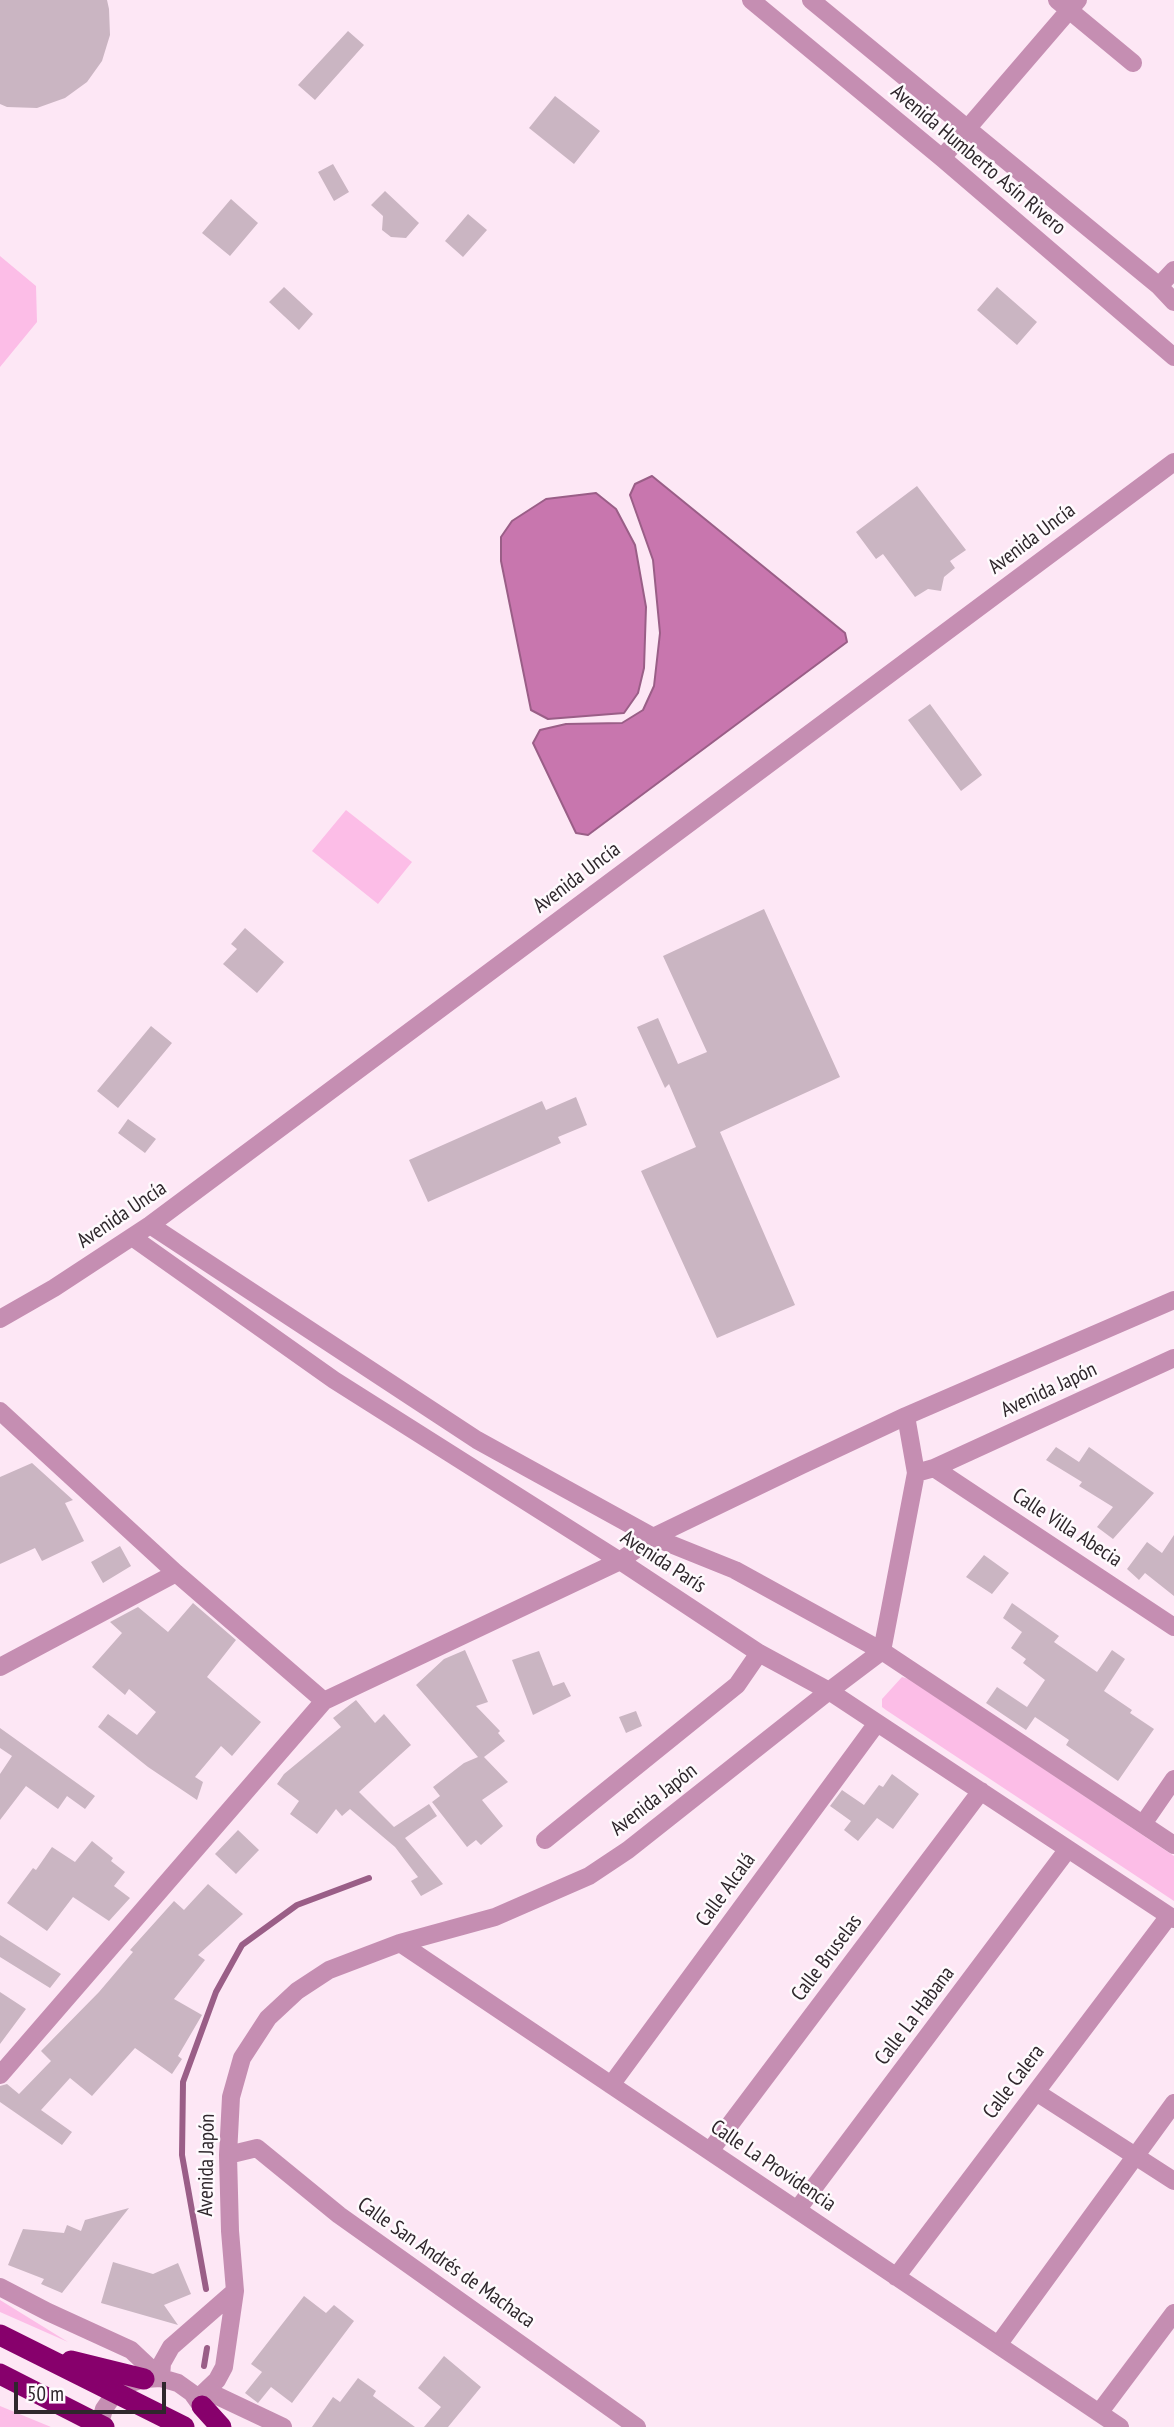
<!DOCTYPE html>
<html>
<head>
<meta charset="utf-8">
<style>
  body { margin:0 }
  #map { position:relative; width:1174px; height:2427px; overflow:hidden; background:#fde7f5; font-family:"PT Sans Narrow",sans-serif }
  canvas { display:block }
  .scale { position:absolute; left:14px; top:2382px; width:152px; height:32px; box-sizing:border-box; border:4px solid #2f272c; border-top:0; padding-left:9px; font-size:21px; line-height:24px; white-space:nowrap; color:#2f272c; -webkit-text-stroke:5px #fefafd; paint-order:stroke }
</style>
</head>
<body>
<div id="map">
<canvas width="1174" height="2427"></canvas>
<div class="scale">50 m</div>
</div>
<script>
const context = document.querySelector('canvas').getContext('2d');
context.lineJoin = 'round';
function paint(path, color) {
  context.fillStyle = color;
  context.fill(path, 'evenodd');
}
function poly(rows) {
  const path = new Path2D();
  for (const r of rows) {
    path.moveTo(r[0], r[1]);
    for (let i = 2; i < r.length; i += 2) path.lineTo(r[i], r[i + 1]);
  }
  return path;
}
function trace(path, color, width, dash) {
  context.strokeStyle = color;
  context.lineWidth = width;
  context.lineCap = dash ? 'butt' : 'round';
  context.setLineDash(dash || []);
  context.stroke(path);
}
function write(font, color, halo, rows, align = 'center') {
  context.font = font + ' "PT Sans Narrow",sans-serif';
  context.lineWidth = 5;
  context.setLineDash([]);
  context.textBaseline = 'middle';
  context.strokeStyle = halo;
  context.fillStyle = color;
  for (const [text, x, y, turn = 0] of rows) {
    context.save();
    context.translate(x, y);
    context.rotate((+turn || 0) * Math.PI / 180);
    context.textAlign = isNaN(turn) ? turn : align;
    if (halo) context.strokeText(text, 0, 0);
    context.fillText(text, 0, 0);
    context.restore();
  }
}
const green = poly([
  [0,256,36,286,37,322,0,367],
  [346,810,412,862,378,904,312,851],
  [902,1677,909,1679,1174,1856,1174,1901,886,1710,882,1707,882,1699],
  [0,2300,68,2342,0,2312],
  [0,2406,51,2427,0,2427]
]);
const water = poly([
  [652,476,845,633,847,642,588,835,576,833,533,743,540,730,566,724,622,723,643,710,654,686,660,633,653,560,630,495,635,484,652,476],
  [596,493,616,509,635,545,646,607,644,668,638,693,624,713,548,719,531,710,501,561,501,537,512,521,546,499,596,493]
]);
const stream = poly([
  [206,2289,182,2155,183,2082,216,1992,242,1945,297,1905,369,1878],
  [204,2366,207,2348]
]);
const building = poly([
  [0,0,107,0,109,9,110,35,102,61,87,82,65,98,37,108,7,107,0,104],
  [348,31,364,45,315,100,298,85],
  [555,96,600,131,574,164,529,128],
  [333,164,349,192,334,201,318,172],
  [385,191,419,223,406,238,391,237,382,230,383,216,371,205],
  [231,199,258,223,230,256,202,233],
  [468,214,487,230,463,257,445,241],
  [284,287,313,314,299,330,269,302],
  [997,287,1037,322,1017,345,977,310],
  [917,486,966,550,950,561,955,568,944,577,941,591,928,589,915,597,883,554,876,559,856,532],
  [930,704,982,775,961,791,908,720],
  [764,909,840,1077,720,1132,795,1305,717,1338,641,1171,696,1147,669,1084,665,1088,637,1027,658,1018,678,1064,707,1052,663,956],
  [245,928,284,962,257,993,223,964,237,949,231,944],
  [151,1026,172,1043,118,1108,97,1091],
  [576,1097,587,1125,558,1137,561,1143,428,1202,409,1160,542,1101,546,1110],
  [128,1119,156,1139,145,1153,118,1133],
  [1056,1447,1079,1462,1089,1447,1154,1493,1113,1539,1097,1527,1113,1507,1079,1486,1082,1482,1046,1460],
  [32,1463,73,1500,65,1503,84,1541,42,1561,35,1548,0,1564,0,1477],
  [1174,1535,1174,1596,1145,1573,1139,1580,1127,1569,1147,1542,1162,1553],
  [120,1546,131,1566,103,1583,91,1562],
  [984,1555,1009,1573,992,1594,966,1577],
  [193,1603,236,1640,207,1677,261,1722,232,1756,221,1746,195,1777,203,1782,197,1800,148,1767,98,1727,108,1714,137,1735,156,1712,129,1689,125,1695,92,1667,122,1633,110,1622,138,1607,168,1632],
  [1012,1603,1059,1636,1054,1642,1097,1672,1112,1650,1125,1659,1104,1691,1132,1710,1130,1713,1154,1729,1118,1781,1066,1745,1069,1740,1035,1717,1026,1730,986,1703,997,1687,1027,1707,1045,1680,1023,1663,1026,1659,1011,1648,1022,1632,1003,1618],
  [465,1650,488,1702,476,1706,500,1731,498,1733,505,1741,484,1757,508,1782,482,1800,503,1826,481,1845,476,1840,467,1847,432,1802,440,1796,433,1787,464,1763,478,1757,416,1685,444,1659],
  [539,1651,553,1686,564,1682,571,1696,533,1715,512,1660],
  [356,1700,375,1723,384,1714,411,1745,359,1792,394,1827,429,1804,437,1816,405,1838,443,1884,421,1896,411,1881,418,1877,395,1847,350,1809,342,1816,336,1809,317,1834,290,1814,299,1801,277,1784,284,1774,341,1727,333,1718],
  [636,1711,642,1726,626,1733,619,1717],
  [0,1728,95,1796,85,1809,67,1796,58,1809,26,1786,0,1820,0,1774,12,1756,0,1748],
  [892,1774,919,1794,893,1829,877,1818,858,1841,844,1830,851,1821,830,1806,842,1790,864,1805,879,1785,883,1787],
  [238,1830,259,1850,236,1874,215,1854],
  [92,1841,113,1858,111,1861,125,1872,114,1886,130,1898,109,1921,73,1897,47,1931,7,1903,33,1868,36,1870,52,1847,75,1862],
  [208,1884,243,1914,198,1955,205,1960,174,1999,202,2015,178,2056,182,2059,172,2074,135,2048,92,2096,70,2078,41,2110,72,2132,62,2145,0,2102,0,2086,7,2084,19,2094,51,2061,41,2051,99,1992,133,1952,130,1950,174,1901,184,1910],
  [0,1935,61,1974,50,1988,0,1957],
  [0,1992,26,2009,0,2044],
  [129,2208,62,2293,41,2284,44,2279,8,2265,23,2229,64,2233,67,2225,81,2231,85,2220],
  [113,2262,153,2274,178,2263,191,2294,164,2305,178,2325,101,2303],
  [304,2296,326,2313,334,2305,354,2321,292,2403,271,2387,258,2403,245,2393,262,2372,251,2364],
  [444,2356,481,2387,448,2427,424,2427,441,2407,418,2388],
  [358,2378,376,2391,373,2396,415,2427,312,2427,333,2397,340,2402]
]);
const minor = poly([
  [751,0,942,158,1174,357],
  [811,0,1159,286,1174,302],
  [1057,0,1133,63],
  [942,158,1078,0],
  [1159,286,1174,270],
  [150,1225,477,1440,653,1537,735,1570,882,1651,1174,1845],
  [132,1237,334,1380,620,1561,759,1653,829,1691,1174,1919],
  [0,1319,54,1288,150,1225,1174,462],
  [0,1411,176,1573,324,1701],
  [906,1416,916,1473],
  [934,1468,1174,1627],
  [0,1667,176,1573],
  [1143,1824,1174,1779],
  [545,1840,737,1685,759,1653],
  [400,1943,1120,2427],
  [0,2075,324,1701,620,1561,653,1537,802,1465,906,1416,1174,1300],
  [611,2085,877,1723],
  [1036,2092,1174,2181],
  [710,2151,981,1791],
  [228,2155,257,2148,339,2215,637,2427],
  [797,2210,1068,1849],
  [896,2277,1169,1916],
  [0,2287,48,2312,131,2350,148,2366,151,2378],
  [998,2345,1174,2103],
  [161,2378,162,2363,171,2347,235,2291],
  [207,2391,283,2427],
  [197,2399,217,2380,224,2367,235,2291,230,2231,228,2155,231,2097,242,2058,268,2018,297,1991,329,1970,400,1943,495,1917,589,1876,628,1850,829,1691,882,1651,916,1473,934,1468,1174,1358],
  [1099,2413,1174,2313],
  [99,2427,104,2409,115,2393,127,2384,144,2379,161,2378,178,2383,192,2393,202,2407]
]);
const highway = poly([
  [0,2335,184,2427],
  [71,2361,144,2379],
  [0,2374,104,2427],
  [202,2406,221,2427]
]);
const streetNames = [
  ["Avenida Humberto Asín Rivero",978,160,40],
  ["Avenida Uncía",1032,539,-37],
  ["Avenida Uncía",577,878,-37],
  ["Avenida Uncía",122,1215,-34],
  ["Avenida Japón",1049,1390,-25],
  ["Calle Villa Abecia",1067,1528,33],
  ["Avenida París",663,1562,33],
  ["Avenida Japón",654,1800,-38],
  ["Calle Alcalá",726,1890,-54],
  ["Calle Bruselas",827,1958,-53],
  ["Calle La Habana",915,2016,-53],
  ["Calle Calera",1014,2082,-53],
  ["Avenida Japón",207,2165,-89],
  ["Calle La Providencia",773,2166,34],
  ["Calle San Andrés de Machaca",446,2263,35]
];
paint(green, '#fcbde7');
paint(water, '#c876ae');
trace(water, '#9a5e87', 2);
trace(stream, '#9a5e87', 6);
paint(building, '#cab5c2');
trace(minor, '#c58eb2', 18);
trace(highway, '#87006c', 21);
write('21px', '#2f272c', '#fefafd', streetNames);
</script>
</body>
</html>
